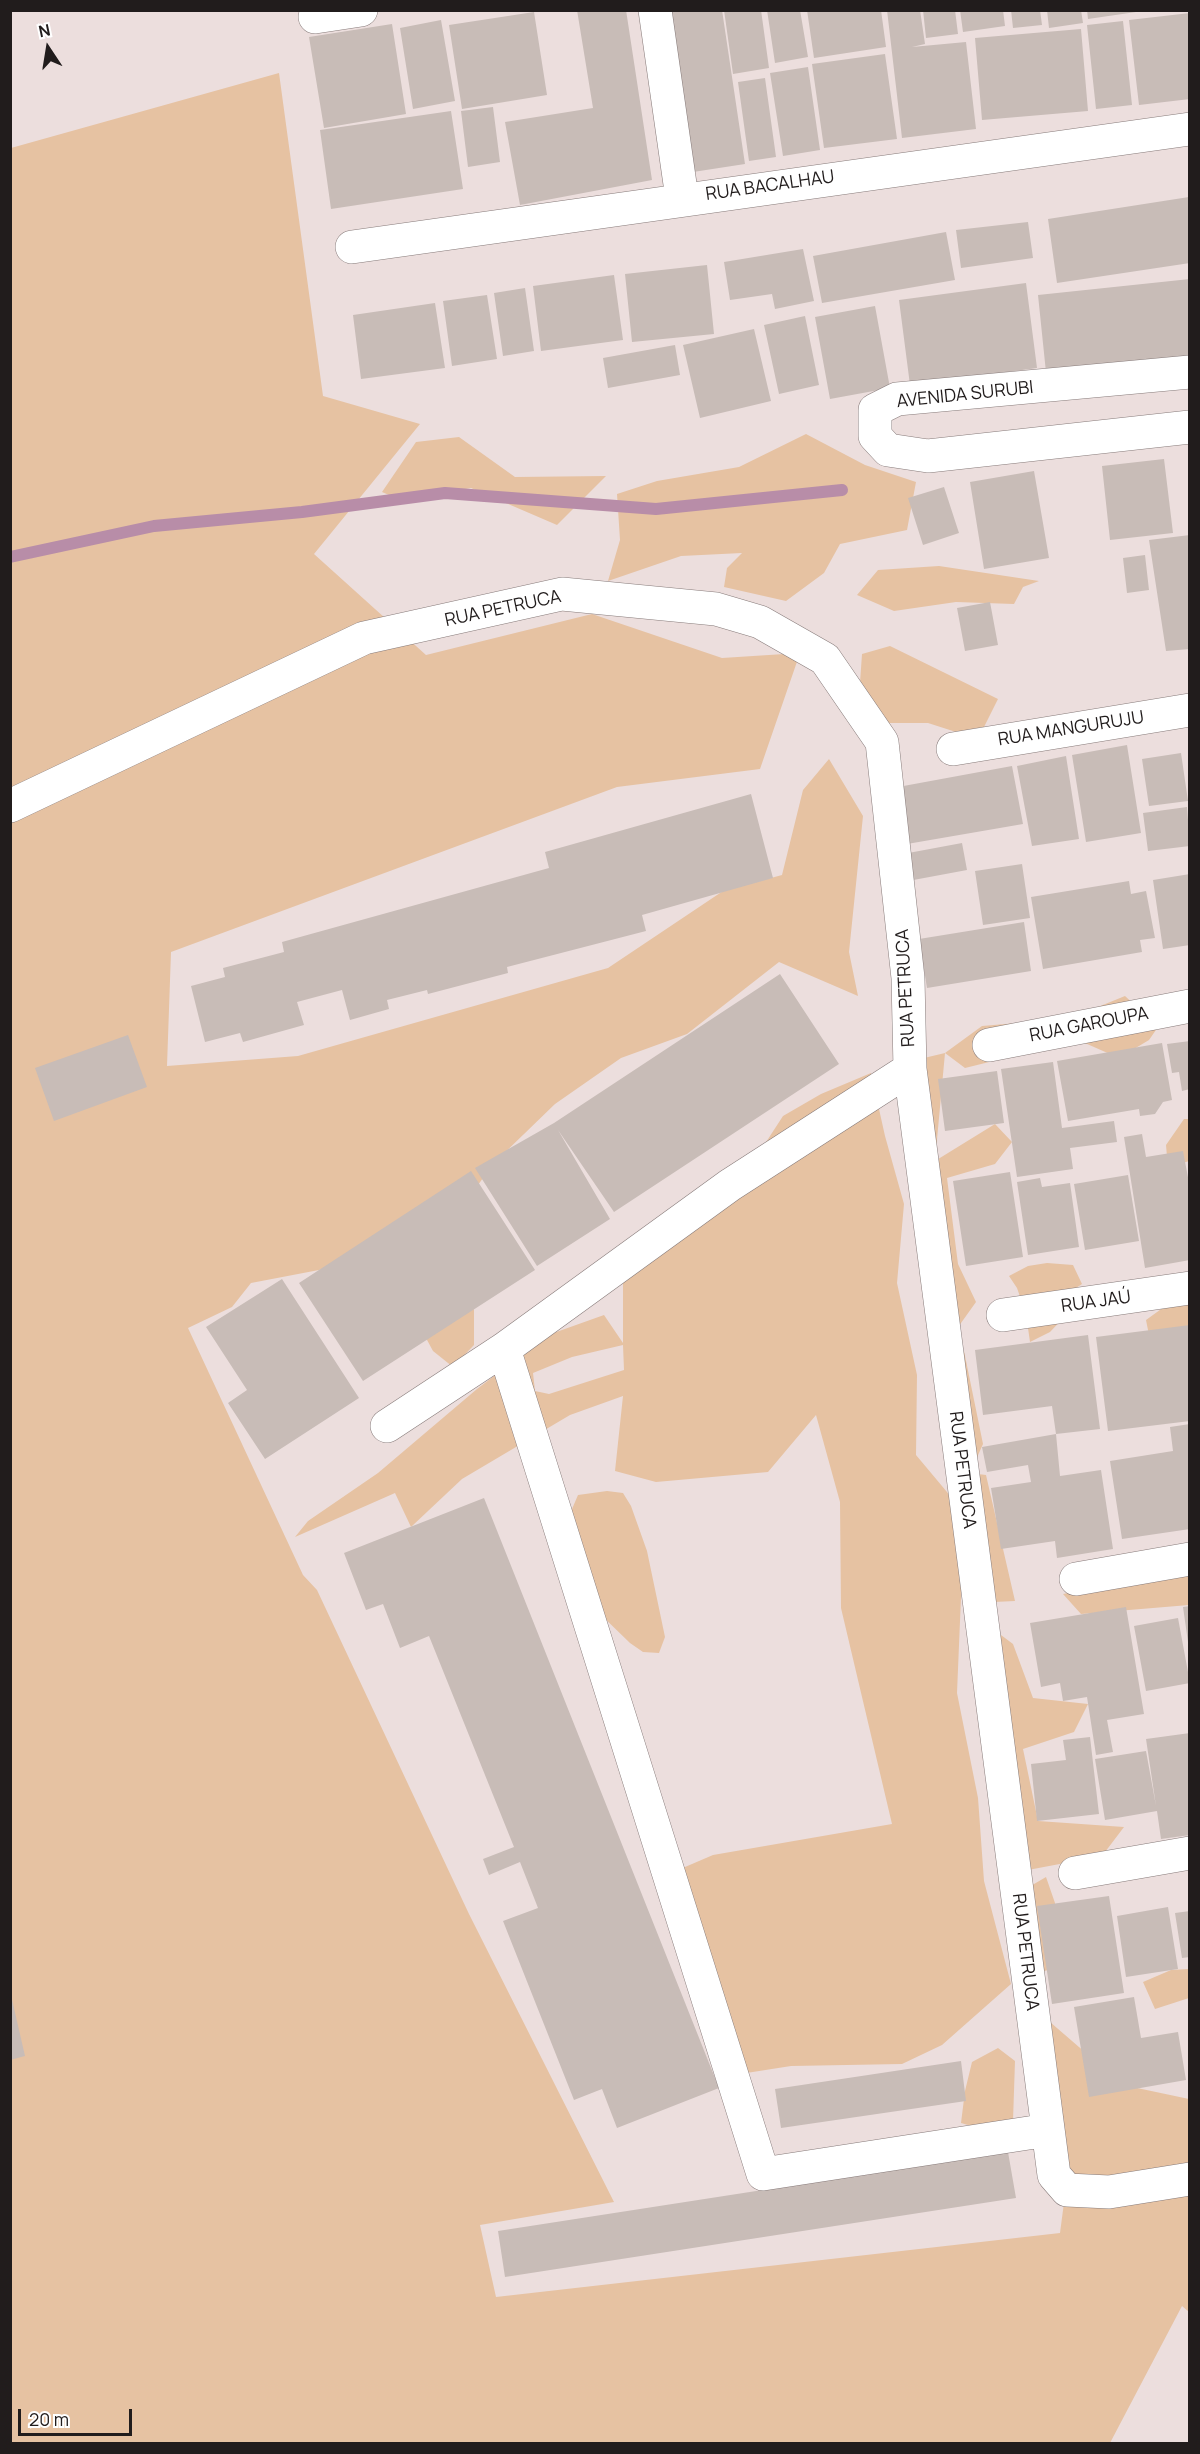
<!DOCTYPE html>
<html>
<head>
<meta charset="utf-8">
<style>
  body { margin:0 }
  #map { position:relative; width:1200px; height:2454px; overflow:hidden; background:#ecdedd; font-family:Manrope,sans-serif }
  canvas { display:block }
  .frame { position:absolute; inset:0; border:12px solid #211c1c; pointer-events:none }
  .north { position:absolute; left:18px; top:18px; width:60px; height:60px; -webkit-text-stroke:4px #fff; paint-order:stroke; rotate:348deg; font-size:16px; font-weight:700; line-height:24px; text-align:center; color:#211c1c }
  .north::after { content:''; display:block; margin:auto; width:21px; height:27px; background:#211c1c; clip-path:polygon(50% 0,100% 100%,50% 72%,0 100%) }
  .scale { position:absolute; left:18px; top:2409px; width:114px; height:27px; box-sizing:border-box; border:3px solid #211c1c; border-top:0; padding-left:8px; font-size:18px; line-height:21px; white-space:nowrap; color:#211c1c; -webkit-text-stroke:4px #fff; paint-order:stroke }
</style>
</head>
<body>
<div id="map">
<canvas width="1200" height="2454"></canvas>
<div class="frame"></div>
<div class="north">N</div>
<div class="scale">20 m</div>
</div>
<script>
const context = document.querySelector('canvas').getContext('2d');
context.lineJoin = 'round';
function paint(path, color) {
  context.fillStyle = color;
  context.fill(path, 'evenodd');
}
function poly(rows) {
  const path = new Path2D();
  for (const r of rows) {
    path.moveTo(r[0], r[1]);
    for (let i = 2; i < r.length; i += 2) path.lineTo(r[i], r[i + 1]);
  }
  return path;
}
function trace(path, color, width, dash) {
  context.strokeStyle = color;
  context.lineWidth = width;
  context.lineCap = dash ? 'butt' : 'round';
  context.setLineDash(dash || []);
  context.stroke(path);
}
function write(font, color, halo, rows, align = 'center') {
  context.font = font + ' Manrope,sans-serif';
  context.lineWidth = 4.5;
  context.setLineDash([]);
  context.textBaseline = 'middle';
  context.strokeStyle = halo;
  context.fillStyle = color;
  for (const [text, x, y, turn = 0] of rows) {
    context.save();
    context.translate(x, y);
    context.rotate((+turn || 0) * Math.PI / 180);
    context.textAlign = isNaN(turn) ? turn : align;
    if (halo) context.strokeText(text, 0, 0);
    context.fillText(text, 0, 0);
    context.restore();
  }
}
const green = poly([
  [279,73,323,396,420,424,314,554,426,655,592,614,722,658,800,653,760,769,617,787,171,952,167,1066,298,1056,608,968,723,891,782,875,803,790,829,759,863,816,849,952,858,996,779,962,687,1034,621,1058,555,1104,493,1164,453,1220,345,1265,251,1283,232,1307,188,1328,303,1575,317,1590,469,1914,614,2202,480,2225,496,2297,1060,2233,1068,2172,1050,2022,1123,2085,1189,2099,1189,2312,1182,2306,1110,2443,11,2444,11,148],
  [806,434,865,465,916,482,907,530,840,544,824,573,786,601,724,587,727,568,742,553,681,556,608,581,620,540,617,494,657,481,739,467],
  [459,437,515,477,606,476,557,525,471,488,403,501,382,492,416,442],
  [939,566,1039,581,1023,587,1014,604,956,602,894,611,857,595,878,570],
  [890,646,998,699,984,727,956,732,928,723,885,723,860,683,862,654],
  [1125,996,1158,1027,1149,1040,1119,1058,1078,1040,965,1068,945,1053,935,1161,995,1124,1012,1142,995,1164,947,1178,958,1264,976,1302,956,1330,948,1323,945,1249,928,1170,920,1097,924,1058,945,1053,982,1026,1053,1020,1088,1011],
  [871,1073,885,1136,904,1204,897,1283,917,1375,916,1455,952,1498,963,1549,957,1693,978,1798,984,1881,1011,1984,942,2045,902,2064,791,2066,740,2074,678,1870,713,1855,892,1824,841,1608,840,1502,816,1415,768,1472,656,1482,615,1471,623,1396,570,1415,462,1479,411,1527,395,1493,295,1537,308,1521,378,1473,477,1389,548,1335,604,1315,623,1343,623,1274,757,1156,783,1116,821,1094],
  [623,1345,624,1370,549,1394,535,1391,533,1373,572,1357],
  [1184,1119,1189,1119,1189,1161,1168,1168,1166,1145],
  [1047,1263,1073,1265,1082,1284,1057,1301,1069,1312,1050,1332,1030,1342,1026,1314,1017,1288,1009,1276,1028,1266],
  [1189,1289,1189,1332,1151,1345,1146,1320],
  [474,1309,474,1345,453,1367,433,1351,420,1327],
  [949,1344,964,1351,983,1444,970,1473,986,1475,1015,1601,994,1602,981,1585,980,1564,984,1542,966,1520,958,1470,948,1372],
  [607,1491,623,1493,631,1506,647,1551,665,1637,659,1653,643,1652,630,1643,598,1612,570,1526,572,1509,578,1495],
  [1189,1574,1189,1605,1081,1614,1063,1594,1123,1582],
  [993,1629,1013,1644,1033,1698,1088,1704,1074,1732,1023,1749,1038,1821,1124,1827,1102,1856,1028,1870],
  [1046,1877,1055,1903,1057,1940,1053,1969,1026,1975,1017,1894],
  [1189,1969,1189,1998,1155,2009,1143,1982,1171,1970],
  [998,2048,1015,2061,1013,2121,986,2130,961,2123,965,2091,972,2062]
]);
const stream = poly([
  [10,557,154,526,302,512,445,493,656,509,842,490]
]);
const building = poly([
  [577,10,626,10,652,180,520,205,505,122,593,108],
  [669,10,722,10,745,164,693,172],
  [724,10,761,10,769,68,733,74],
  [767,10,800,10,808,57,775,63],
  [807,10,881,10,886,47,814,58],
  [887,10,920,10,925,44,912,47,966,42,976,129,902,138],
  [923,10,955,10,958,34,926,38],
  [960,10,1003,10,1005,26,963,32],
  [1011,10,1040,10,1042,25,1013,28],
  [1047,10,1081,10,1083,23,1049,28],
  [1087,10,1136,10,1136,12,1088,19],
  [534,12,547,95,462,109,449,25],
  [1190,13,1190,99,1139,105,1129,20],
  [441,20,455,101,413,109,400,28],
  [1123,21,1132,105,1096,109,1087,25],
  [392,24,406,114,324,128,309,37],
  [1081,29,1088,111,982,120,975,38],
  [885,54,897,139,824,148,812,64],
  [808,67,820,150,783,156,770,73],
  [765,78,776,157,749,161,738,82],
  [493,107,500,162,468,167,461,111],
  [451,111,463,189,331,209,320,130],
  [1189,197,1190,263,1057,283,1048,219],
  [1028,222,1033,258,961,268,956,230],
  [946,232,955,280,822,303,813,256],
  [803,249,814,301,775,309,772,294,730,300,724,262],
  [707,265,714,334,632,342,625,274],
  [614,275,623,340,541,351,533,286],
  [1190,279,1190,367,1047,382,1038,295],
  [1026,283,1037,368,910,385,899,300],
  [525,288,534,351,503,356,494,293],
  [487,295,497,359,452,366,443,301],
  [435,303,445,368,361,379,353,315],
  [875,306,890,388,830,399,815,317],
  [805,316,819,385,779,394,764,325],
  [754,329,771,401,700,418,683,345],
  [675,345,680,375,608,388,603,358],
  [1164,459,1173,533,1110,540,1102,466],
  [1034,471,1049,558,984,569,970,482],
  [944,487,959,533,923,545,908,498],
  [1190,535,1190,649,1166,651,1149,540],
  [1145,555,1149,590,1127,593,1123,558],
  [990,602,998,645,965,651,957,608],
  [1127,745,1141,833,1086,842,1072,755],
  [1181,753,1188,801,1149,806,1142,759],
  [1066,756,1079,839,1032,846,1017,766],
  [1012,766,1023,824,907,844,898,787],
  [751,794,773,878,642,915,646,931,507,967,508,973,428,994,427,990,387,1000,389,1009,350,1020,342,990,297,1002,304,1025,243,1042,240,1033,205,1042,191,986,225,977,223,968,284,952,282,942,549,868,545,852],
  [1187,807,1190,846,1148,851,1143,813],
  [962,843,967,870,908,881,903,854],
  [1022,864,1030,918,983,925,975,871],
  [1190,874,1190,945,1163,949,1153,880],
  [1129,881,1131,894,1146,891,1155,938,1140,940,1142,952,1043,969,1031,897],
  [1024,922,1031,971,927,988,919,939],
  [780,974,839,1064,614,1212,558,1130,610,1219,537,1266,475,1168,554,1123],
  [128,1035,147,1087,54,1121,35,1068],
  [1190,1041,1190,1089,1182,1091,1179,1072,1172,1073,1167,1044],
  [1162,1043,1172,1100,1163,1102,1155,1114,1140,1116,1139,1109,1068,1121,1057,1061],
  [1053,1062,1062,1128,1114,1121,1117,1142,1070,1148,1073,1169,1017,1177,1001,1069],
  [997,1071,1004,1123,945,1131,938,1079],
  [1142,1134,1146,1157,1183,1151,1190,1188,1190,1260,1145,1268,1124,1137],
  [471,1171,535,1270,363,1381,299,1283],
  [1010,1172,1023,1257,966,1266,953,1181],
  [1128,1175,1139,1241,1085,1250,1074,1184],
  [1040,1178,1042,1187,1070,1183,1079,1247,1028,1255,1017,1182],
  [282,1279,359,1398,265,1459,228,1403,247,1390,206,1327],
  [1190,1325,1190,1421,1108,1431,1096,1337],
  [1088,1335,1100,1429,1056,1434,1052,1406,983,1415,975,1350],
  [1190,1424,1190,1529,1122,1539,1110,1461,1173,1451,1170,1427],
  [1056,1434,1060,1476,1101,1470,1113,1549,1057,1558,1055,1541,1001,1549,991,1488,1031,1482,1028,1465,987,1472,982,1447],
  [484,1498,719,2088,617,2128,602,2089,574,2100,503,1921,538,1908,520,1862,489,1875,483,1859,514,1847,429,1636,400,1648,383,1604,366,1610,344,1553],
  [1190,1606,1190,1642,1188,1642,1183,1607],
  [1126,1607,1144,1714,1107,1720,1113,1752,1096,1755,1087,1697,1063,1701,1060,1683,1041,1687,1030,1623],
  [1178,1618,1190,1683,1146,1691,1134,1626],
  [1190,1733,1190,1835,1161,1839,1157,1811,1105,1820,1095,1759,1146,1751,1156,1806,1146,1739],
  [1090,1737,1099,1814,1037,1821,1031,1764,1066,1760,1063,1740],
  [1109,1896,1124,1993,1052,2004,1037,1906],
  [1168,1907,1178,1969,1126,1977,1117,1916],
  [1190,1911,1190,1957,1182,1958,1175,1913],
  [11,1995,25,2056,10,2060,10,1996],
  [1134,1997,1141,2038,1178,2032,1186,2080,1089,2097,1074,2007],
  [961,2061,966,2101,781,2128,775,2089],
  [1008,2152,1016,2198,505,2277,498,2231]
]);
const street = poly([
  [655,10,682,198],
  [315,17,361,10],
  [352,247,1190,129],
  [953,749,1190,710],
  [10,806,364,638,562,594,716,609,760,622,825,659,882,742,908,978,910,1069,1054,2175,1067,2190,1109,2192,1190,2179],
  [989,1045,1190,1006],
  [1003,1315,1190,1288],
  [504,1349,763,2174,1048,2130],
  [387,1426,504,1349,730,1185,910,1069],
  [1076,1579,1190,1559],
  [1075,1873,1190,1853]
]);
const secondary = poly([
  [1190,372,897,399,875,410,875,436,888,450,928,456,1190,427]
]);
const streetNames = [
  ["RUA BACALHAU",770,186,-8],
  ["AVENIDA SURUBI",965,395,-6],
  ["RUA PETRUCA",503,609,-12],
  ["RUA MANGURUJU",1071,729,-9],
  ["RUA PETRUCA",906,988,-93],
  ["RUA GAROUPA",1089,1025,-11],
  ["RUA JAÚ",1096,1302,-8],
  ["RUA PETRUCA",962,1470,83],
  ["RUA PETRUCA",1025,1952,83]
];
paint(green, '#e6c2a2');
trace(stream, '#b88da8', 12);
paint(building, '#c8bcb7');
trace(street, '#877b7a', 34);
trace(secondary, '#877b7a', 34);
trace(street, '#fff', 33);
trace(secondary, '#fff', 33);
write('18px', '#211c1c', '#fff', streetNames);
</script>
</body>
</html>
